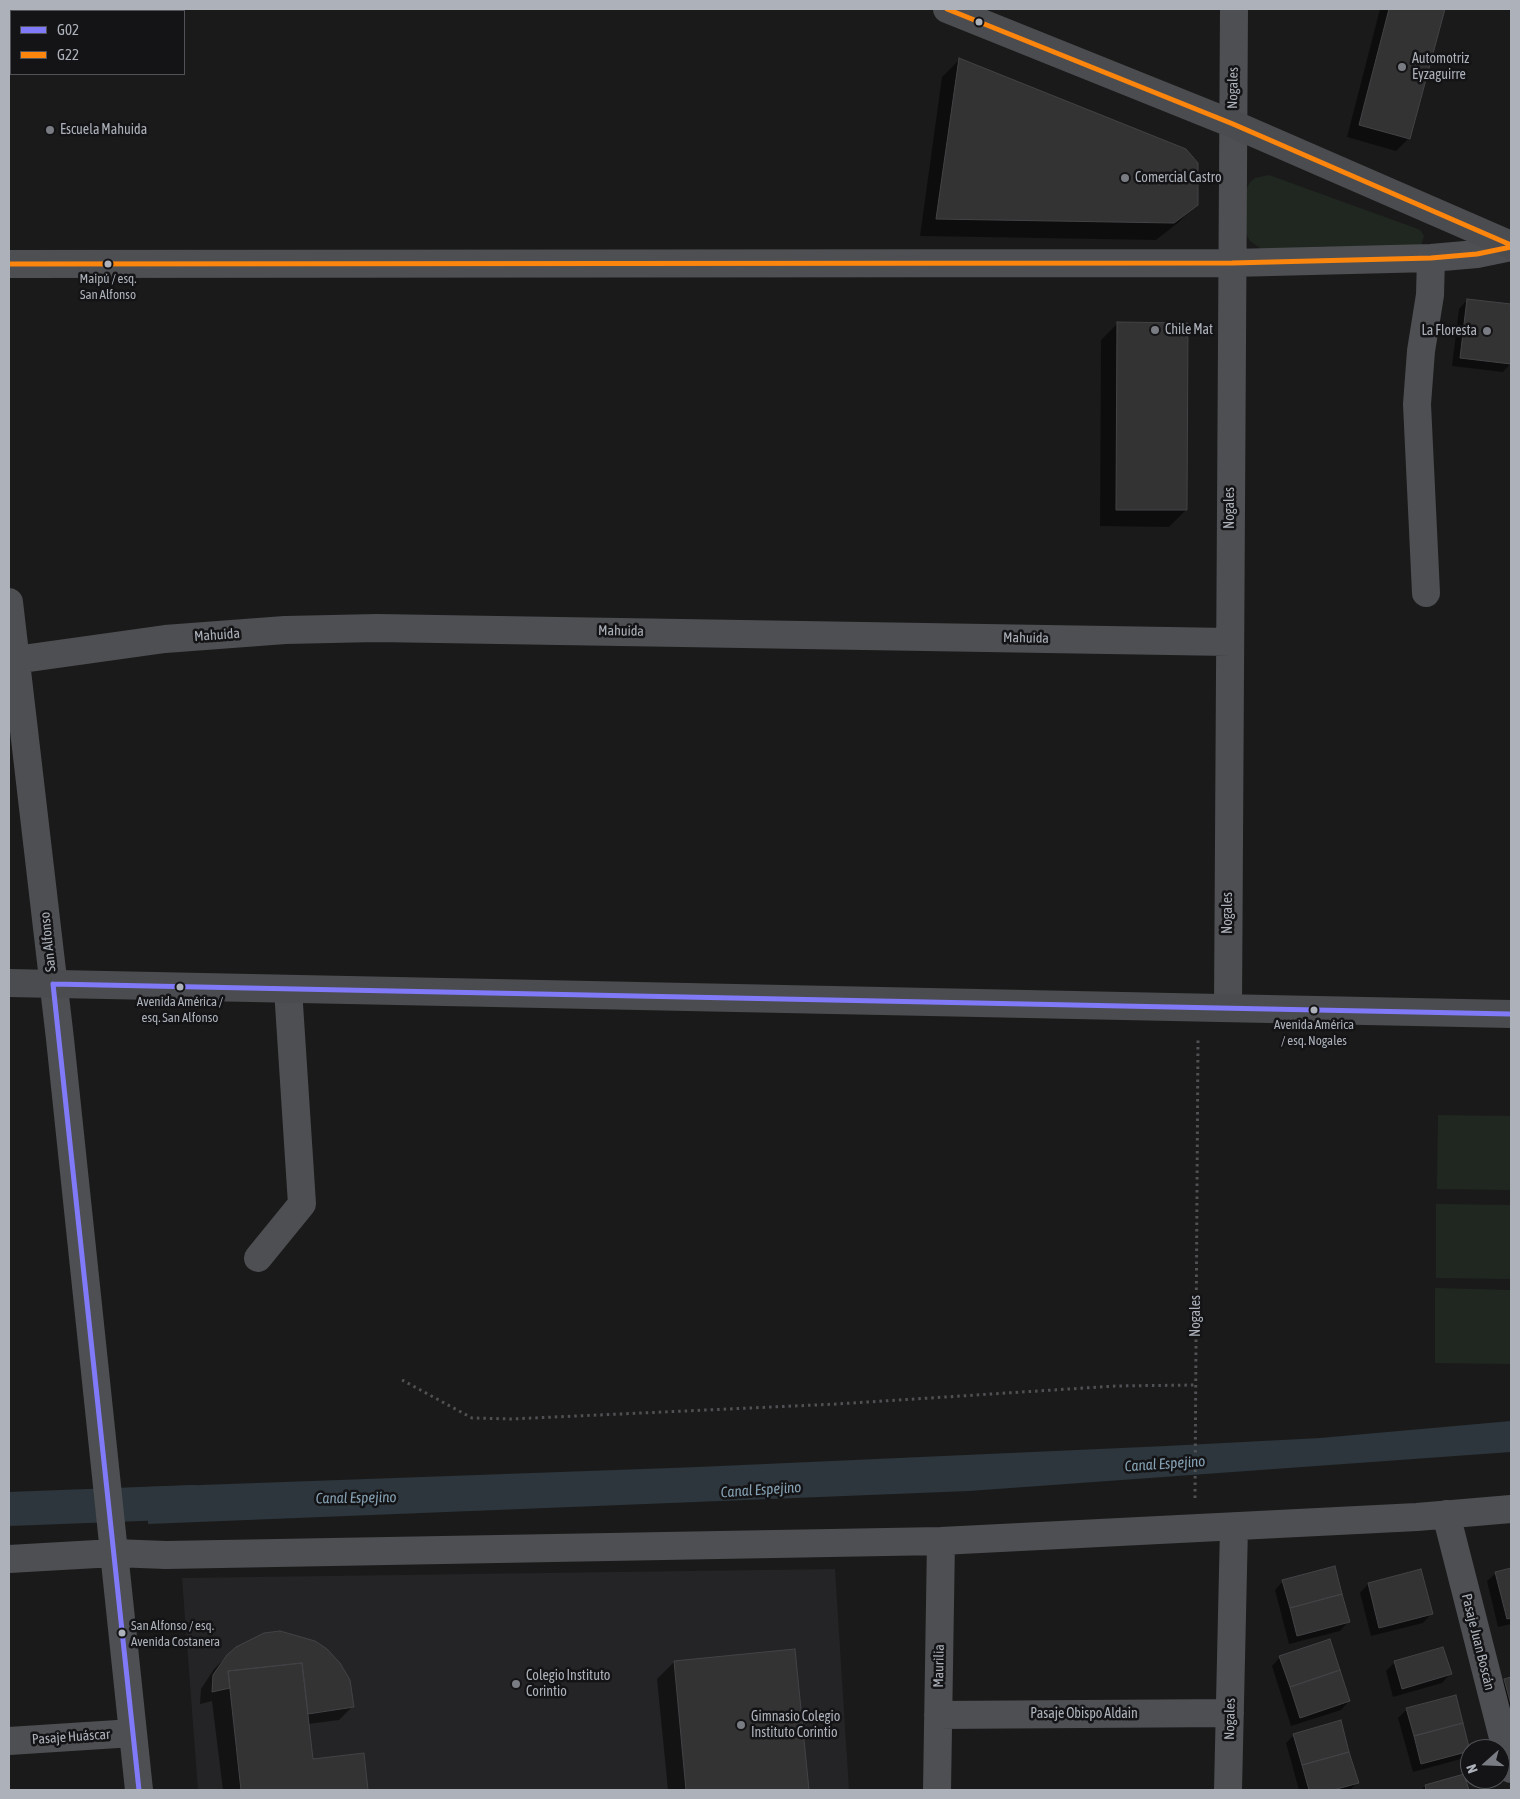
<!DOCTYPE html>
<html>
<head>
<meta charset="utf-8">
<style>
  body { margin:0 }
  #map { position:relative; width:1520px; height:1799px; overflow:hidden; background:#1a1a1a; font-family:"Asap Condensed",sans-serif }
  canvas { display:block }
  .frame { position:absolute; inset:0; border:10px solid #acb1ba; pointer-events:none }
  .legend { position:absolute; left:10px; top:10px; width:175px; height:65px; box-sizing:border-box; background:#141416; border:1px solid #515358; margin:0; padding:6px 9px; list-style:none; font-size:15px; color:#acb1ba }
  .legend li { display:flex; align-items:center; gap:10px; height:25px }
  .legend b { width:25px; border:1px solid #515358 }
  .north { position:absolute; left:1460px; top:1739px; width:50px; height:50px; box-sizing:border-box; background:#141416; border:1px solid #515358; border-radius:50%; rotate:250deg; font-size:14px; font-weight:700; line-height:20px; text-align:center; color:#acb1ba }
  .north::after { content:''; display:block; margin:auto; width:18px; height:22px; background:#797c82; clip-path:polygon(50% 0,100% 100%,50% 72%,0 100%) }
</style>
</head>
<body>
<div id="map">
<canvas width="1520" height="1799"></canvas>
<div class="frame"></div>
<ul class="legend">
<li><b style="height:6px;background:#807af9"></b>G02</li>
<li><b style="height:6px;background:#fc850d"></b>G22</li>
</ul>
<div class="north">N</div>
</div>
<script>
const context = document.querySelector('canvas').getContext('2d');
context.lineJoin = 'round';
function paint(path, color) {
  context.fillStyle = color;
  context.fill(path, 'evenodd');
}
function poly(rows) {
  const path = new Path2D();
  for (const r of rows) {
    path.moveTo(r[0], r[1]);
    for (let i = 2; i < r.length; i += 2) path.lineTo(r[i], r[i + 1]);
  }
  return path;
}
function trace(path, color, width, dash) {
  context.strokeStyle = color;
  context.lineWidth = width;
  context.lineCap = dash ? 'butt' : 'round';
  context.setLineDash(dash || []);
  context.stroke(path);
}
function write(font, color, halo, rows, align = 'center') {
  context.font = font + ' "Asap Condensed",sans-serif';
  context.lineWidth = 5;
  context.setLineDash([]);
  context.textBaseline = 'middle';
  context.strokeStyle = halo;
  context.fillStyle = color;
  for (const [text, x, y, turn = 0] of rows) {
    context.save();
    context.translate(x, y);
    context.rotate((+turn || 0) * Math.PI / 180);
    context.textAlign = isNaN(turn) ? turn : align;
    if (halo) context.strokeText(text, 0, 0);
    context.fillText(text, 0, 0);
    context.restore();
  }
}
const built = poly([
  [835,1569,849,1790,198,1790,182,1578]
]);
const green = poly([
  [1269,175,1418,229,1421,231,1424,236,1421,246,1263,250,1250,241,1246,234,1245,192,1250,182,1255,178],
  [1438,1115,1511,1116,1511,1190,1437,1189],
  [1436,1204,1511,1205,1511,1279,1436,1278],
  [1435,1288,1511,1290,1511,1364,1435,1363]
]);
const water = poly([
  [1511,1421,1511,1452,969,1491,148,1524,146,1487,698,1467,1166,1446,1320,1438]
]);
const shadow = poly([
  [1380,9,1444,9,1409,138,1396,151,1347,137],
  [959,60,1197,204,1179,222,1156,240,920,236,942,77],
  [1467,300,1511,305,1511,363,1503,372,1452,366,1459,309],
  [1118,323,1186,510,1169,527,1100,526,1101,340],
  [1511,1569,1511,1624,1498,1627,1487,1581,1496,1573],
  [1421,1571,1431,1614,1423,1623,1371,1636,1360,1593,1368,1584],
  [1283,1581,1348,1622,1340,1631,1289,1644,1275,1590],
  [280,1632,352,1707,339,1720,308,1724,312,1760,363,1754,367,1790,223,1790,212,1701,200,1704,201,1689,214,1669,228,1655],
  [1443,1648,1450,1674,1442,1683,1393,1697,1386,1671,1394,1663],
  [794,1650,807,1790,668,1790,657,1679,674,1662],
  [1280,1657,1349,1701,1341,1710,1291,1726,1272,1666],
  [1511,1678,1511,1739,1497,1688,1505,1680],
  [1407,1709,1469,1751,1461,1759,1413,1772,1398,1718],
  [1294,1735,1357,1783,1350,1790,1299,1790,1286,1743],
  [1463,1776,1467,1790,1421,1790,1425,1786]
]);
const canal = poly([
  [9,1509,193,1502]
]);
const building = poly([
  [1389,9,1445,9,1410,139,1359,125,1389,9],
  [959,58,1186,149,1198,163,1198,205,1174,223,936,219,959,58],
  [1467,299,1511,304,1511,364,1460,358,1467,299],
  [1117,322,1188,323,1187,510,1116,510,1117,322],
  [1335,1566,1342,1594,1290,1608,1282,1580,1335,1566],
  [1511,1568,1511,1618,1507,1619,1495,1572,1511,1568],
  [1421,1569,1433,1614,1379,1628,1368,1583,1421,1569],
  [1342,1594,1350,1622,1297,1636,1290,1608,1342,1594],
  [280,1631,315,1641,327,1649,340,1663,350,1680,354,1707,308,1714,302,1663,228,1671,230,1688,212,1692,213,1675,227,1655,236,1647,264,1633,280,1631],
  [1330,1639,1340,1670,1290,1687,1279,1656,1330,1639],
  [1443,1647,1452,1674,1402,1689,1394,1661,1443,1647],
  [795,1649,809,1790,686,1790,674,1661,795,1649],
  [302,1663,313,1759,364,1753,368,1790,241,1790,228,1671,302,1663],
  [1340,1670,1350,1701,1300,1718,1290,1687,1340,1670],
  [1511,1677,1511,1705,1504,1679,1511,1677],
  [1456,1695,1463,1723,1414,1736,1406,1708,1456,1695],
  [1341,1720,1349,1752,1302,1765,1293,1734,1341,1720],
  [1463,1723,1470,1751,1421,1764,1414,1736,1463,1723],
  [1349,1752,1359,1783,1333,1790,1309,1790,1302,1765,1349,1752],
  [1464,1774,1469,1790,1426,1790,1425,1785,1464,1774]
]);
const path = poly([
  [402,1380,472,1418,511,1419,837,1404,1115,1386,1195,1385],
  [1195,1498,1198,1037]
]);
const minor = poly([
  [9,264,1232,263,1431,258,1477,254,1511,247],
  [1426,593,1417,404,1421,351,1430,295,1431,258],
  [9,602,60,1039,139,1790],
  [15,660,165,639,285,630,377,628,1229,642],
  [1228,1007,1234,9],
  [258,1258,302,1204,288,989],
  [1446,1514,1511,1769],
  [9,1559,114,1553,166,1555,941,1541,1417,1517,1511,1509],
  [938,1715,1230,1713],
  [9,1741,133,1733],
  [937,1790,941,1541],
  [1228,1790,1234,1527]
]);
const major = poly([
  [947,9,1233,124,1511,245],
  [9,983,1511,1014]
]);
const bus1 = poly([
  [53,984,1511,1014],
  [53,984,139,1790]
]);
const bus2 = poly([
  [947,9,1233,124,1511,245],
  [9,264,1232,263,1431,258,1477,254,1511,247]
]);
const markers = [
  [979,22,4.5,"#acb1ba"],
  [1402,67,5,"#797c82"],
  [50,130,5,"#797c82"],
  [1125,178,5,"#797c82"],
  [108,264,4.5,"#acb1ba"],
  [1155,330,5,"#797c82"],
  [1487,331,5,"#797c82"],
  [180,987,4.5,"#acb1ba"],
  [1314,1010,4.5,"#acb1ba"],
  [122,1633,4.5,"#acb1ba"],
  [516,1684,5,"#797c82"],
  [741,1725,5,"#797c82"]
];
const busNames = [
  ["Maipú / esq.",108,279],
  ["San Alfonso",108,295],
  ["Avenida América /",180,1002],
  ["esq. San Alfonso",180,1018],
  ["Avenida América",1314,1025],
  ["/ esq. Nogales",1314,1041],
  ["San Alfonso / esq.",131,1626,"left"],
  ["Avenida Costanera",131,1642,"left"]
];
const poiNames = [
  ["Automotriz",1412,59],
  ["Eyzaguirre",1412,75],
  ["Escuela Mahuida",60,130],
  ["Comercial Castro",1135,178],
  ["Chile Mat",1165,330],
  ["La Floresta",1477,331,"right"],
  ["Colegio Instituto",526,1676],
  ["Corintio",526,1692],
  ["Gimnasio Colegio",751,1717],
  ["Instituto Corintio",751,1733]
];
const streetNames = [
  ["Nogales",1233,88,-89],
  ["Nogales",1230,508,-90],
  ["Mahuida",621,631,1],
  ["Mahuida",217,635,-4],
  ["Mahuida",1026,638,1],
  ["Nogales",1228,913,-90],
  ["San Alfonso",48,942,-96],
  ["Nogales",1196,1316,-90],
  ["Pasaje Juan Boscán",1478,1642,76],
  ["Maurilia",939,1666,-89],
  ["Pasaje Obispo Aldain",1084,1714],
  ["Nogales",1230,1719,-89],
  ["Pasaje Huáscar",71,1737,-4]
];
const waterNames = [
  ["Canal Espejino",1165,1464,-4],
  ["Canal Espejino",761,1490,-4],
  ["Canal Espejino",356,1498,-1]
];
paint(built, '#242426');
paint(green, '#202720');
paint(water, '#2d363c');
paint(shadow, '#0007');
trace(canal, '#2d363c', 34);
paint(building, '#333334');
trace(building, '#424346', 1);
trace(path, '#505154', 3, [2.5, 4]);
trace(minor, '#4e4f53', 28);
trace(major, '#4b4c4f', 28);
trace(bus1, '#807af9', 5);
trace(bus2, '#fc850d', 5);
for (const [x, y, r, color] of markers) {
  const dot = new Path2D();
  dot.arc(x, y, r, 0, 2 * Math.PI);
  context.fillStyle = color;
  context.fill(dot);
  trace(dot, '#141416', 2);
}
write('13px', '#acb1ba', '#141416', busNames);
write('14px', '#acb1ba', '#141416', poiNames, 'left');
write('14px', '#acb1ba', '#141416', streetNames);
write('italic 15px', '#85a1b3', '#141416', waterNames);
</script>
</body>
</html>
